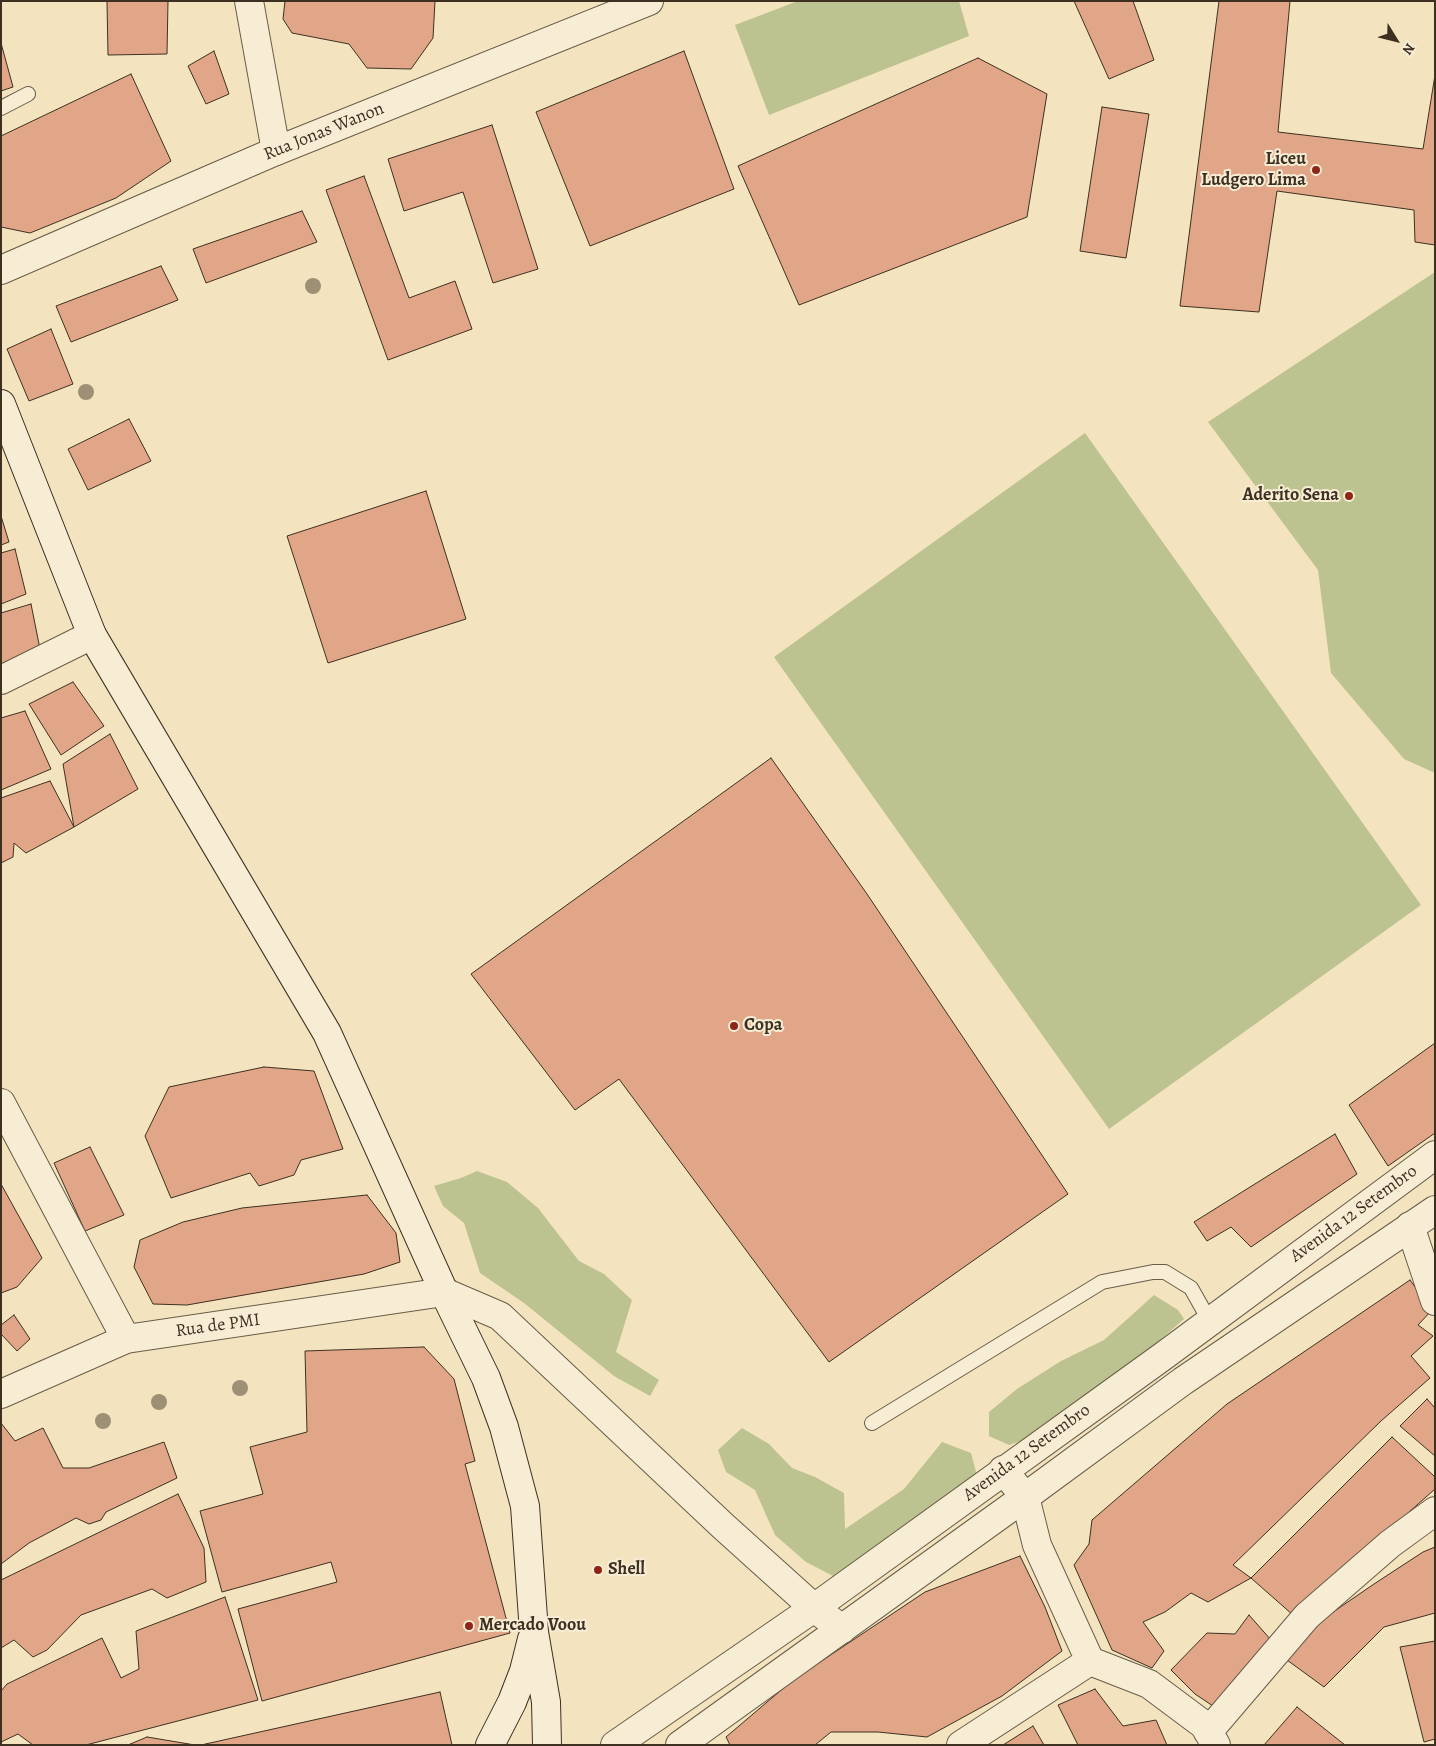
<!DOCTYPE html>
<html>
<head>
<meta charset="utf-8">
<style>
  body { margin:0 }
  #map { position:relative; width:1436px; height:1746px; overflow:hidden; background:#f3e3be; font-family:Alegreya,serif }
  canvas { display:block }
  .frame { position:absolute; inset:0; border:2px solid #3d3021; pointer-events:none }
  .north { position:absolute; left:1371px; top:15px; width:50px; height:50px; -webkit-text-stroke:4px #f7edd5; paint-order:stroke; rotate:126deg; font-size:14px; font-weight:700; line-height:20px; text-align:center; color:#3d3021 }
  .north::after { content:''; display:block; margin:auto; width:18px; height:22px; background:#3d3021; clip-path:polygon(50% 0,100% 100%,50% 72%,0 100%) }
</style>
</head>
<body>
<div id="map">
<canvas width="1436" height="1746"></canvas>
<div class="frame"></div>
<div class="north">N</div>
</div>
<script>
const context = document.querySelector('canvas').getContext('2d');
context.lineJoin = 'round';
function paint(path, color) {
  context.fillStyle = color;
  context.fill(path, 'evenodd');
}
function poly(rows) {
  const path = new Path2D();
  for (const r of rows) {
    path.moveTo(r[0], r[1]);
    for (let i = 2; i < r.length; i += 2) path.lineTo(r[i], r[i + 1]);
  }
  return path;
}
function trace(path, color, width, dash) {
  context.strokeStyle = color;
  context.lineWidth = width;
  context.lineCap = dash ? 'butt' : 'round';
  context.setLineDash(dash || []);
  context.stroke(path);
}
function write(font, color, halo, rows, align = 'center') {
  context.font = font + ' Alegreya,serif';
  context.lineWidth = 4;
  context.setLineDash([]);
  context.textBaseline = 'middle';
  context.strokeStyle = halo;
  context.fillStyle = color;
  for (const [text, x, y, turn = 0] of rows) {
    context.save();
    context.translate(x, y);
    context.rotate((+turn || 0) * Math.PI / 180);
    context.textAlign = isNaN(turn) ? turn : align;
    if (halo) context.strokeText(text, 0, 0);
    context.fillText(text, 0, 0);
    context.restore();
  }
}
const green = poly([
  [798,1,959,1,969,36,769,115,735,25],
  [1435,272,1435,773,1404,759,1331,673,1318,570,1208,422],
  [1085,433,1421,905,1109,1129,774,657],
  [477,1171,507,1182,538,1208,579,1261,604,1274,632,1300,616,1352,659,1380,650,1396,614,1376,524,1303,480,1273,464,1223,443,1206,434,1186,461,1178],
  [1154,1295,1178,1310,1184,1319,1143,1355,1042,1434,1009,1445,989,1436,989,1412,1017,1389,1061,1361,1104,1340],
  [742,1428,769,1444,792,1468,815,1477,844,1493,845,1529,904,1489,942,1442,971,1453,977,1476,859,1567,833,1576,806,1562,775,1535,755,1490,726,1472,718,1450]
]);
const building = poly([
  [107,1,168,1,167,54,108,55,107,1],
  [285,1,435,1,433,38,411,69,367,68,349,44,292,33,283,19,285,1],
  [1074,1,1133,1,1154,60,1109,79,1074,1],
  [1219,1,1290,1,1278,132,1423,149,1435,75,1435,245,1415,242,1414,210,1277,191,1259,312,1180,306,1219,1],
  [1,43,13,87,1,91,1,43],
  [214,51,229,94,206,104,188,66,214,51],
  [684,51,734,189,590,246,536,112,684,51],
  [978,58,1047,94,1027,217,799,305,738,166,978,58],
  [131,74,171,161,116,198,30,233,1,227,1,136,131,74],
  [1102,107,1149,114,1126,258,1080,251,1102,107],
  [492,125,538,269,493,283,463,192,404,211,388,159,492,125],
  [364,176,409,298,455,281,472,329,388,360,326,190,364,176],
  [302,211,317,242,206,283,193,249,302,211],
  [161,266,178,300,71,342,56,306,161,266],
  [51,329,73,384,29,401,7,349,51,329],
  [129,419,151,461,88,490,68,449,129,419],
  [426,491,466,619,328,663,287,536,426,491],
  [1,516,9,542,1,545,1,516],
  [15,549,26,594,1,604,1,553,15,549],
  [31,604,40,649,1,666,1,613,31,604],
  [73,682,104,726,61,755,29,704,73,682],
  [25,711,51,769,1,790,1,718,25,711],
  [110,734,138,789,74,827,63,764,110,734],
  [771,758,867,894,1068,1194,829,1362,619,1079,575,1110,471,974,771,758],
  [50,781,74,827,26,853,14,843,13,857,1,863,1,798,50,781],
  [1435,1043,1435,1133,1388,1166,1349,1105,1435,1043],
  [264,1067,314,1071,343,1149,301,1160,294,1175,259,1186,250,1173,171,1198,145,1136,169,1087,264,1067],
  [1335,1134,1357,1174,1251,1247,1231,1227,1207,1241,1194,1222,1335,1134],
  [90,1147,124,1215,85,1231,54,1163,90,1147],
  [1,1184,42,1258,17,1287,1,1293,1,1184],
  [367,1195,396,1233,400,1262,364,1274,187,1305,153,1304,134,1267,140,1240,183,1222,242,1208,367,1195],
  [1410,1280,1432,1310,1418,1325,1433,1336,1411,1356,1430,1378,1381,1421,1233,1565,1251,1578,1208,1602,1191,1593,1165,1612,1143,1622,1164,1651,1152,1668,1112,1650,1074,1565,1089,1544,1092,1520,1227,1404,1410,1280],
  [14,1315,30,1339,17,1351,1,1334,1,1325,14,1315],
  [424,1347,454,1379,475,1461,465,1464,510,1633,262,1701,238,1609,337,1582,331,1562,222,1592,200,1511,263,1494,250,1447,307,1432,305,1351,424,1347],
  [1427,1399,1435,1408,1435,1456,1400,1426,1427,1399],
  [1,1423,15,1441,43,1428,63,1468,89,1468,164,1442,177,1478,106,1512,101,1520,89,1524,76,1518,29,1543,1,1564,1,1423],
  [1392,1437,1435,1477,1435,1489,1293,1615,1251,1578,1392,1437],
  [178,1494,204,1548,206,1582,167,1598,152,1589,81,1615,47,1650,33,1657,14,1640,1,1648,1,1580,178,1494],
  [1435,1547,1435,1613,1384,1627,1324,1687,1287,1660,1320,1621,1374,1584,1423,1552,1435,1547],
  [1020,1556,1045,1607,1062,1651,1002,1696,927,1737,878,1732,831,1732,815,1745,730,1745,726,1737,793,1680,925,1592,1020,1556],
  [225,1597,258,1700,86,1745,33,1745,18,1734,1,1742,1,1691,7,1684,102,1638,121,1678,139,1669,136,1631,225,1597],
  [1249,1615,1271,1640,1213,1706,1195,1694,1171,1670,1207,1633,1235,1634,1249,1615],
  [1435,1641,1435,1739,1424,1742,1400,1647,1435,1641],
  [1095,1689,1123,1726,1156,1720,1167,1745,1078,1745,1058,1705,1095,1689],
  [440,1692,452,1745,201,1745,440,1692],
  [1297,1707,1345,1745,1264,1745,1297,1707],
  [1033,1726,1044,1745,1003,1745,1033,1726],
  [147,1737,195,1745,128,1745,147,1737]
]);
const service = poly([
  [1,108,28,94],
  [872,1423,1102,1282,1153,1272,1165,1272,1191,1288,1209,1320]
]);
const minor = poly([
  [249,1,276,151],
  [1,680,92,635],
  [1,1103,126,1339],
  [1410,1226,1435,1301],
  [1003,1470,1025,1497,1037,1545,1090,1661,1149,1684,1204,1725,1216,1745],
  [814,1608,842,1629],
  [1208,1732,1307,1616,1390,1544,1435,1511],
  [961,1745,1090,1661]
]);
const tertiary = poly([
  [1,270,276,151,649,1],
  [1,1394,126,1339,444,1292,500,1316,723,1526,814,1608],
  [615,1745,814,1608,1162,1357,1435,1155],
  [680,1745,1025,1497,1183,1381,1435,1210]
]);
const secondary = poly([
  [1,404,92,635,327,1033,444,1292,486,1378,504,1427,525,1506,534,1632,546,1702,547,1745],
  [490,1745,512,1702,524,1671,532,1639]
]);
const trees = [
  [313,286],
  [86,392],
  [240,1388],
  [159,1402],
  [103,1421]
];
const markers = [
  [1316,170,5,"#8f2418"],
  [1349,496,5,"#8f2418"],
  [734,1026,5,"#8f2418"],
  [598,1570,5,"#8f2418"],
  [469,1626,5,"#8f2418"]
];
const streetNames = [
  ["Rua Jonas Wanon",324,132,-22],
  ["Avenida 12 Setembro",1354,1214,-36],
  ["Rua de PMI",218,1326,-8],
  ["Avenida 12 Setembro",1027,1453,-36]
];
const poiNames = [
  ["Liceu",1306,160,"right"],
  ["Ludgero Lima",1306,181,"right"],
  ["Aderito Sena",1339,496,"right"],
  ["Copa",744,1026],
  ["Shell",608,1570],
  ["Mercado Voou",479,1626]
];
paint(green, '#bdc390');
paint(building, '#e1a688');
trace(building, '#3d3021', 1);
trace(service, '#6a5d48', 16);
trace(minor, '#6a5d48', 30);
trace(tertiary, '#6a5d48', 30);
trace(secondary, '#3d3021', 30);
trace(service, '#f7edd5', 14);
trace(minor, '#f7edd5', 28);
trace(tertiary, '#f7edd5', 28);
trace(secondary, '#f7edd5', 28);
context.fillStyle = '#9d9074';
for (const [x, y] of trees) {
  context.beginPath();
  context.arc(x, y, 8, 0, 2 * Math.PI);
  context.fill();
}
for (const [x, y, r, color] of markers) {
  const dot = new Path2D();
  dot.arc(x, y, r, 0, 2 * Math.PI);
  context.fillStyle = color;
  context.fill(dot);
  trace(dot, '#f7edd5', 2);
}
write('18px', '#3d3021', '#f7edd5', streetNames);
write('bold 18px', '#3d3021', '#f7edd5', poiNames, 'left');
</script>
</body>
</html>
